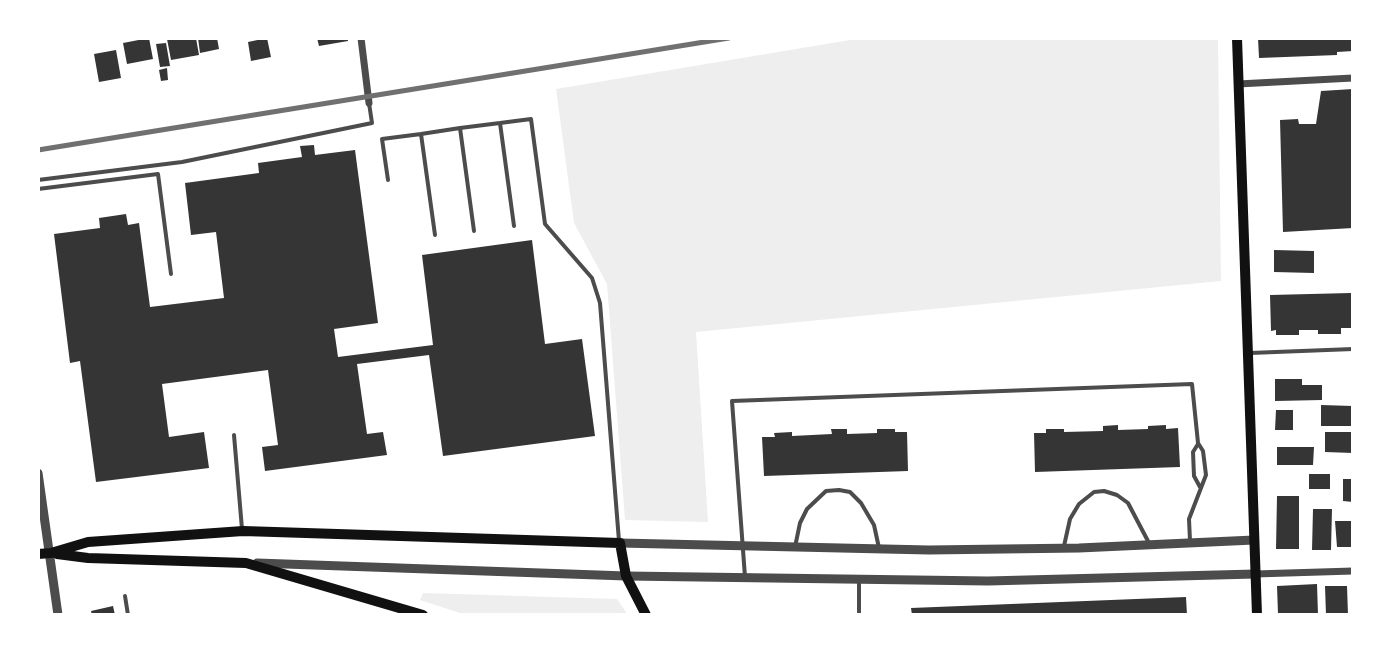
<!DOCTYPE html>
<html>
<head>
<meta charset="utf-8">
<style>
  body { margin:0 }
  #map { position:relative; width:1391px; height:653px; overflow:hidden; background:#fff; font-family:Cabin,sans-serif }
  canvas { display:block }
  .frame { position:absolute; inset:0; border:40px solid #fff; pointer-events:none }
</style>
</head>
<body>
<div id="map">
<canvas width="1391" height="653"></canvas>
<div class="frame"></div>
</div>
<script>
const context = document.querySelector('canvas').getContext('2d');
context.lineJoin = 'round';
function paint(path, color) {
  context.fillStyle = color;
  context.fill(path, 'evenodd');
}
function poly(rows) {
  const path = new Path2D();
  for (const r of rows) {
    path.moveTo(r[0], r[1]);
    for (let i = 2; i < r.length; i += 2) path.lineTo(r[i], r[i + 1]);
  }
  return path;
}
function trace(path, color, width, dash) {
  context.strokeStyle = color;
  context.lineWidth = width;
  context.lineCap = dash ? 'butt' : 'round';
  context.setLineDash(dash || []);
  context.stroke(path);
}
const green = poly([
  [862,38,1218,38,1221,281,696,332,708,522,625,520,607,284,574,223,556,89],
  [423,593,617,599,628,615,466,615,420,600]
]);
const building = poly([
  [149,38,153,59,127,64,123,43],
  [196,38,199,55,171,60,167,39],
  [198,38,217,38,219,49,200,53],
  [267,38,271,57,251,61,248,42],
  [317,38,348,38,348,41,319,46],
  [1258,38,1353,38,1353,51,1337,52,1337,55,1259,58],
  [166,43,170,66,160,67,156,44],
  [116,50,121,78,99,82,94,54],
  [167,68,168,80,161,81,159,70],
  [1353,89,1353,228,1283,232,1280,120,1298,119,1299,124,1316,124,1321,91],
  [314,145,315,155,355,150,378,323,334,329,338,357,433,345,422,255,532,240,545,344,582,339,595,436,443,456,429,355,357,364,367,434,383,432,387,455,265,471,262,447,278,445,268,370,162,384,169,437,204,432,209,468,96,482,80,361,70,363,54,234,100,228,99,218,126,214,128,225,139,223,150,307,224,298,216,232,191,235,185,183,259,173,258,163,302,157,300,146],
  [1274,250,1314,251,1314,273,1274,272],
  [1351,293,1351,328,1341,328,1341,334,1318,334,1318,330,1299,330,1299,335,1276,335,1276,330,1271,331,1270,295],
  [1275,379,1302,379,1302,385,1322,385,1322,400,1275,401],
  [1321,405,1353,406,1353,426,1321,426],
  [1276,410,1293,410,1293,430,1275,430],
  [1118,425,1118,430,1148,429,1148,426,1166,425,1166,429,1178,428,1180,467,1035,472,1034,433,1046,433,1046,429,1064,429,1064,432,1103,431,1103,426],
  [831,429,847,429,847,434,877,433,877,429,895,429,895,432,907,432,908,471,764,476,762,437,775,437,774,433,792,432,792,436,832,434],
  [1325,432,1353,432,1353,453,1325,452],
  [1277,447,1314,447,1313,465,1277,465],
  [1309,474,1330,474,1330,489,1309,489],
  [1343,479,1353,479,1353,502,1343,501],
  [1277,496,1299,496,1299,549,1276,549],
  [1313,509,1332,509,1331,550,1312,550],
  [1335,521,1353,521,1353,547,1337,547],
  [1317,584,1318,615,1278,614,1277,586],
  [1325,586,1347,586,1348,615,1326,615],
  [1186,597,1187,615,912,615,911,608],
  [113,606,115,615,92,615,91,611]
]);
const service = poly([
  [38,180,182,162,372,123,369,103],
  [388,180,382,139,421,134],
  [38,189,158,174,171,274],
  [514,226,500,123,531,119,545,224,592,278,600,303,619,541],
  [474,231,460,128,500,123],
  [435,235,421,134,460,128],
  [1250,353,1353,349],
  [234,435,242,529],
  [1198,444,1193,452,1194,476,1200,487],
  [1064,546,1070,519,1079,504,1094,492,1104,491,1117,495,1128,503,1149,543],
  [795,547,800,523,807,509,826,491,839,490,850,492,861,503,874,525,879,548],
  [745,577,732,401,1192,384,1198,443,1203,451,1206,475,1189,519,1190,541],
  [859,582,859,615],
  [125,596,128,615]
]);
const minor = poly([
  [361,38,369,103],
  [1238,84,1353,78],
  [1255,574,1353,571]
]);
const tertiary = poly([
  [38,473,58,615],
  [620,543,929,550,1079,548,1254,540],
  [257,563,626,576,988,581,1255,574]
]);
const secondary = poly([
  [1237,38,1257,615],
  [38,554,51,553,88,542,243,531,620,543,626,576,646,615],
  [57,554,88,558,246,563,423,615]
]);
const rail = poly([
  [38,150,729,38]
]);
paint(green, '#eee');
paint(building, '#353535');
trace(service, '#4c4c4c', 4);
trace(minor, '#4c4c4c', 7);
trace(tertiary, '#4c4c4c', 9);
trace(secondary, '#111', 10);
trace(rail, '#707070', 5);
</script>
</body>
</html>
